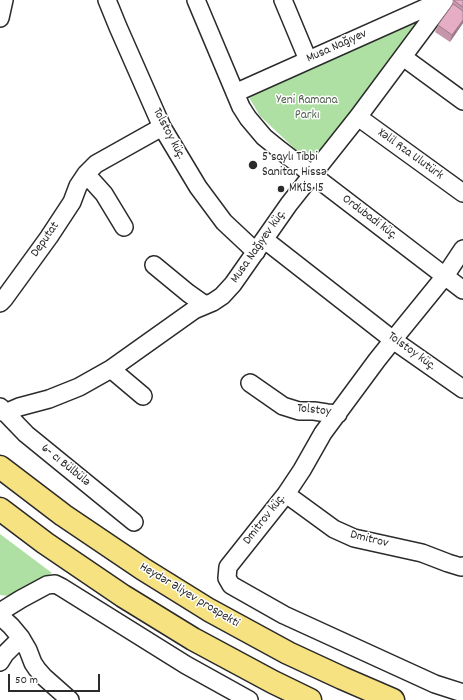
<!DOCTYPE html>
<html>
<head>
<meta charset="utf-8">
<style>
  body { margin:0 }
  #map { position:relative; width:463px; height:700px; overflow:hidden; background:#fff; font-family:Dekko,sans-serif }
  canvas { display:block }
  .scale { position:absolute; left:8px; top:674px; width:92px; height:18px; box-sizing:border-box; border:2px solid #2b2b2b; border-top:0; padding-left:5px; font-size:12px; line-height:14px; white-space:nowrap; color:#2b2b2b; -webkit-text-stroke:3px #fff; paint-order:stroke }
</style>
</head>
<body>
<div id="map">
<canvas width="463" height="700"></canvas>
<div class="scale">50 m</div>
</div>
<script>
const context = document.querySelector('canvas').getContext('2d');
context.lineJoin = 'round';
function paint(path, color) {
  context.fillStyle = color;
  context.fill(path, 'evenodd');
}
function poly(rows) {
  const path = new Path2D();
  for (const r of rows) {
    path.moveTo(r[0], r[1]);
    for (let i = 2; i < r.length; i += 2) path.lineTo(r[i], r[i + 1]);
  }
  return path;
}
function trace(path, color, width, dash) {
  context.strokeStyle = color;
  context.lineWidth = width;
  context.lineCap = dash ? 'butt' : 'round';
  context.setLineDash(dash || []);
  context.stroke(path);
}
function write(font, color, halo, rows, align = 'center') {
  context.font = font + ' Dekko,sans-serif';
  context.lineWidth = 3;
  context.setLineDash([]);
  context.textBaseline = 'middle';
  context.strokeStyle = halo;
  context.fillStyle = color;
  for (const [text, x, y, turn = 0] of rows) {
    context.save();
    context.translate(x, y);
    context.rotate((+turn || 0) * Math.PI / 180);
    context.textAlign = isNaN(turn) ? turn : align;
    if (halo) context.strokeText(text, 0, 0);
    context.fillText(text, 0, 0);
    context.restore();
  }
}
const green = poly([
  [415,17,428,17,311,164,260,116,247,94],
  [0,534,52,573,9,596,0,595]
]);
const minor = poly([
  [107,0,118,27,162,127,198,187,224,222,256,252],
  [196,0,241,107,248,118,264,137,280,150,463,290],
  [283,0,308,60],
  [0,18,4,0],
  [403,57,463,101],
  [235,93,425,8,433,6,439,8],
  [358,117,463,193],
  [86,174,104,194,124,227],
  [265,240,393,340,463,389],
  [463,249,445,276,393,340,377,360,323,433,302,470,286,494,228,567,227,578,231,585,284,615,435,684,463,693],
  [154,265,188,293,205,305],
  [0,303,4,299,49,237,72,202,78,186,86,174,96,164,162,127],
  [111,369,143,396],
  [250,383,283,406,299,411,314,411,327,413,338,414],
  [0,407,26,434,134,522],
  [5,413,19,407,49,399,79,387,111,369,194,310,213,302,222,296,233,284,289,204,358,117,445,0],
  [286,494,334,529,354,538,422,553,448,563,461,567,463,566],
  [0,612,21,599,47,585,55,584,61,587,186,665,249,700],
  [0,616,11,626,21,638,28,650,33,663,37,669,44,677,70,700],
  [0,662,5,654,21,638]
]);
const highway = poly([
  [0,467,63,515,143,569,209,610,288,653,342,678,393,700],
  [0,509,45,543,123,596,193,639,273,682,310,700]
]);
const wall = poly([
  [453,0,463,0,463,23,450,42,435,32,438,25,451,7]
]);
const shadedWall = poly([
  [463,20,463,23,450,42,452,35]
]);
const building = poly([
  [453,0,463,0,463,7,453,0],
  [453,4,463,11,463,20,452,35,438,25,453,4]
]);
const markers = [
  [253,165,5,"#2b2b2b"],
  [281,189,4,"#2b2b2b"]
];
const streetNames = [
  ["Musa Nağıyev",337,47,-24],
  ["Tolstoy küç.",168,134,62],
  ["Xəlil Rza Ulutürk",410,155,36],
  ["Ordubadi küç.",369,218,37],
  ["Deputat",46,240,-55],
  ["Musa Nağıyev küç.",259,247,-55],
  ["Tolstoy küç.",411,352,36],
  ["Tolstoy",314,411,6],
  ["6- cı Bülbülə",65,466,39],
  ["Dmitrov küç.",265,520,-52],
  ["Dmitrov",369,540,14],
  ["Heydər Əliyev prospekti",189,596,31]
];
const parkNames = [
  ["Yeni Ramana",307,101],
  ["Parkı",307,116]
];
const poiNames = [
  ["5 saylı Tibbi",262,158],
  ["Sanitar Hissə",262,173],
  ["MKİS 15",289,189]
];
paint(green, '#ade0a2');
trace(minor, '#2b2b2b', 20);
trace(highway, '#2b2b2b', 25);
trace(minor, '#fff', 17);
trace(highway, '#f7e281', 22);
paint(wall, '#c596a9');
paint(shadedWall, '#a07a8a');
paint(building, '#e5aec5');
trace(building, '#a07a8a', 1);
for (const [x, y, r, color] of markers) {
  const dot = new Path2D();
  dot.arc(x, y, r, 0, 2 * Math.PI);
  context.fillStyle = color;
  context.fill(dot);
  trace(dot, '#fff', 1.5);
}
write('13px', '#2b2b2b', '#fff', streetNames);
write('13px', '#52614f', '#fff', parkNames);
write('13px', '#2b2b2b', '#fff', poiNames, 'left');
</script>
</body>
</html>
